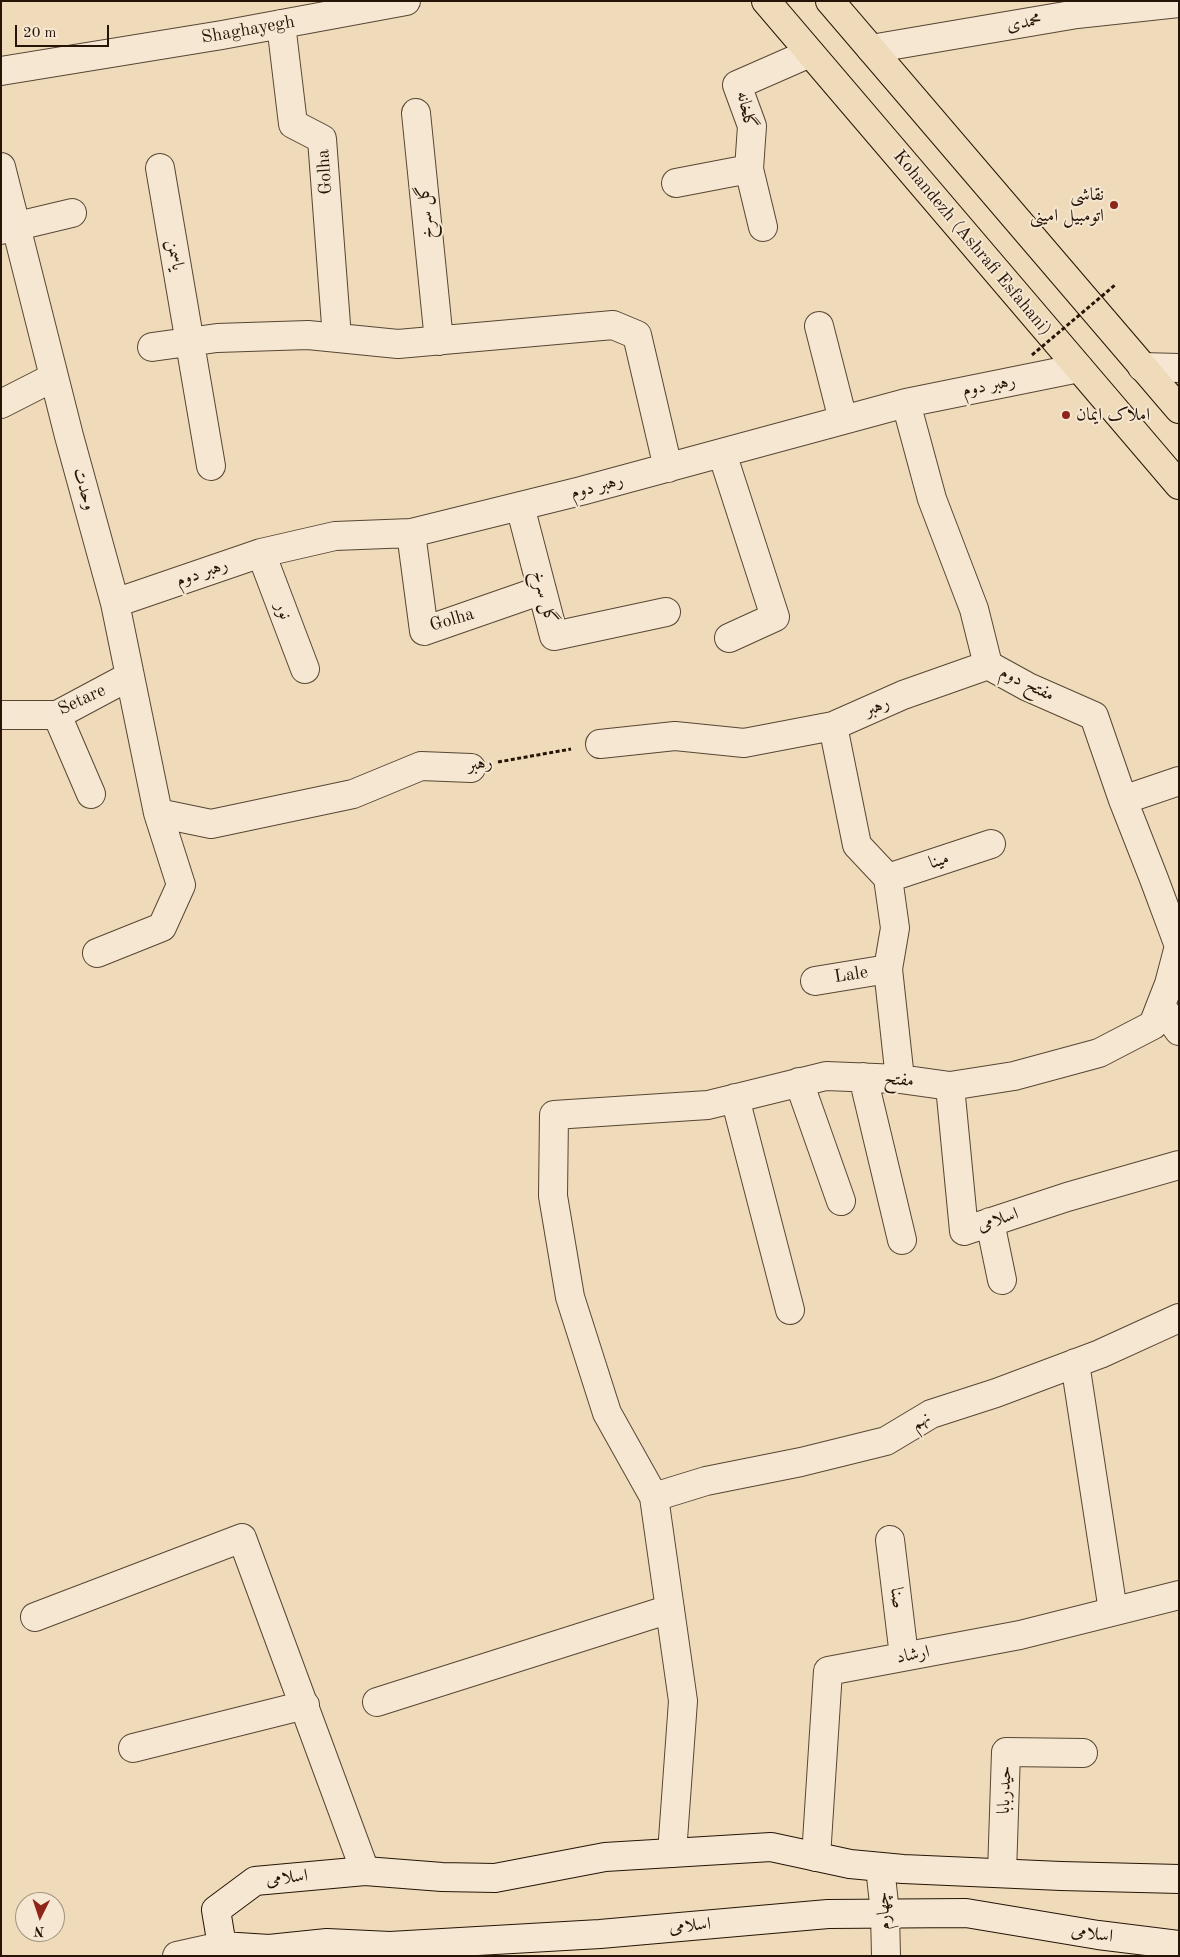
<!DOCTYPE html>
<html>
<head>
<meta charset="utf-8">
<style>
  body { margin:0 }
  #map { position:relative; width:1180px; height:1957px; overflow:hidden; background:#efdab9; font-family:"Old Standard TT",serif }
  canvas { display:block }
  .frame { position:absolute; inset:0; border:2px solid #261507; pointer-events:none }
  .north { position:absolute; left:15px; top:1892px; width:50px; height:50px; box-sizing:border-box; background:#f5e7d2; border:1px solid #a29381; border-radius:50%; rotate:184deg; font-size:14px; font-weight:700; line-height:20px; text-align:center; color:#261507 }
  .north::after { content:''; display:block; margin:auto; width:18px; height:22px; background:#8f2418; clip-path:polygon(50% 0,100% 100%,50% 72%,0 100%) }
  .scale { position:absolute; left:15px; top:25px; width:94px; height:22px; box-sizing:border-box; border:2px solid #261507; border-top:0; padding-left:6px; font-size:15px; line-height:18px; white-space:nowrap; color:#261507; -webkit-text-stroke:4px #f5e7d2; paint-order:stroke }
</style>
</head>
<body>
<div id="map">
<canvas width="1180" height="1957"></canvas>
<div class="frame"></div>
<div class="north">N</div>
<div class="scale">20 m</div>
</div>
<script>
const context = document.querySelector('canvas').getContext('2d');
context.lineJoin = 'round';
function poly(rows) {
  const path = new Path2D();
  for (const r of rows) {
    path.moveTo(r[0], r[1]);
    for (let i = 2; i < r.length; i += 2) path.lineTo(r[i], r[i + 1]);
  }
  return path;
}
function trace(path, color, width, dash) {
  context.strokeStyle = color;
  context.lineWidth = width;
  context.lineCap = dash ? 'butt' : 'round';
  context.setLineDash(dash || []);
  context.stroke(path);
}
function write(font, color, halo, rows, align = 'center') {
  context.font = font + ' "Old Standard TT",Amiri,serif';
  context.lineWidth = 4;
  context.setLineDash([]);
  context.textBaseline = 'middle';
  context.strokeStyle = halo;
  context.fillStyle = color;
  for (const [text, x, y, turn = 0] of rows) {
    context.save();
    context.translate(x, y);
    context.rotate((+turn || 0) * Math.PI / 180);
    context.textAlign = isNaN(turn) ? turn : align;
    if (halo) context.strokeText(text, 0, 0);
    context.fillText(text, 0, 0);
    context.restore();
  }
}
const path = poly([
  [498,762,571,749]
]);
const street = poly([
  [281,24,293,124,322,139,337,338],
  [871,49,1077,14,1179,3],
  [1,71,222,35,406,1],
  [416,113,439,341],
  [1,167,69,436,115,603,158,813],
  [160,168,211,466],
  [749,169,763,227],
  [676,183,749,169,752,126,737,85,810,53],
  [1,230,72,213],
  [819,326,843,420],
  [152,347,217,338,308,335,398,344,613,325,637,335,668,468],
  [1142,367,1179,368],
  [906,403,932,499,974,609,988,665,1028,687,1094,716,1123,800,1154,879,1179,946],
  [1,404,54,377],
  [722,453,775,617,729,638],
  [520,506,554,636,666,612],
  [411,533,424,631,542,590],
  [261,553,305,669],
  [115,603,261,553,335,536,411,533,581,491,906,403,1079,368],
  [1,715,57,715,130,676],
  [57,715,91,794],
  [833,726,857,845,888,878,895,928,888,969,900,1079],
  [600,744,675,736,744,743,833,726,903,695,988,665],
  [1123,800,1179,781],
  [888,878,991,844],
  [97,953,162,927,181,885,158,813,211,824,353,794,421,766,471,768],
  [815,981,888,969],
  [1161,1006,1179,1031],
  [863,1077,902,1240],
  [799,1082,841,1201],
  [950,1086,964,1231,1067,1197,1179,1165],
  [735,1098,790,1310],
  [990,1222,1002,1280],
  [1075,1363,1113,1611],
  [654,1497,706,1481,801,1462,886,1441,931,1414,996,1393,1100,1354,1179,1318],
  [890,1540,904,1656],
  [35,1617,242,1538,365,1871],
  [377,1702,670,1609],
  [133,1748,305,1705],
  [672,1853,683,1701,654,1497,607,1413,570,1297,553,1196,554,1115,708,1105,826,1076,900,1079,950,1086,1014,1076,1099,1053,1153,1025,1169,984,1179,946],
  [816,1857,828,1671,1020,1635,1179,1595],
  [880,1867,885,1913,886,1956],
  [1002,1873,1006,1752,1083,1753],
  [177,1956,222,1946]
]);
const secondary = poly([
  [1179,1879,1061,1876,903,1869,850,1864,771,1847,605,1857,495,1878,442,1877,365,1871,255,1881,216,1910,222,1946,269,1949,327,1943,390,1946,600,1934,828,1914,966,1913,1098,1935,1179,1945]
]);
const primary = poly([
  [766,1,1179,485],
  [830,1,1179,409]
]);
const pathBridge = poly([
  [1032,355,1115,285]
]);
const markers = [
  [1114,205,5,"#8f2418"],
  [1066,415,5,"#8f2418"]
];
const streetNames = [
  ["محمدی",1024,23,-10],
  ["Shaghayegh",248,30,-10],
  ["گلخانه",746,110,77],
  ["Golha",325,172,-94],
  ["گل سرخ",426,212,-96],
  ["Kohandezh (Ashrafi Esfahani)",972,243,50],
  ["یاسمن",175,255,80],
  ["رهبر دوم",989,386,-11],
  ["رهبر دوم",597,487,-15],
  ["وحدت",84,489,74],
  ["رهبر دوم",202,573,-19],
  ["گل سرخ",544,597,75],
  ["نور",283,611,69],
  ["Golha",452,620,-16],
  ["مفتح دوم",1027,684,26],
  ["Setare",82,700,-25],
  ["رهبر",877,707,-23],
  ["رهبر",480,764,-8],
  ["مینا",939,861,-18],
  ["Lale",851,975,-9],
  ["مفتح",899,1080,5],
  ["اسلامی",998,1220,-18],
  ["نهم",921,1421,-29],
  ["صنا",897,1598,83],
  ["ارشاد",913,1655,-11],
  ["حیدربابا",1005,1790,-88],
  ["اسلامی",287,1878,-6],
  ["چهارم",884,1911,-94],
  ["اسلامی",690,1926,-5],
  ["اسلامی",1092,1934,9]
];
const poiNames = [
  ["نقاشی",1104,195],
  ["اتومبیل امینی",1104,216],
  ["املاک ایمان",1076,415,"left"]
];
trace(street, '#584634', 30);
trace(secondary, '#261507', 30);
trace(primary, '#261507', 30);
trace(path, '#261507', 3, [4, 2.5]);
trace(street, '#f5e7d2', 28);
trace(secondary, '#f5e7d2', 28);
trace(primary, '#efdab9', 28);
trace(pathBridge, '#261507', 3, [4, 2.5]);
for (const [x, y, r, color] of markers) {
  const dot = new Path2D();
  dot.arc(x, y, r, 0, 2 * Math.PI);
  context.fillStyle = color;
  context.fill(dot);
  trace(dot, '#f5e7d2', 2);
}
write('18px', '#261507', '#f5e7d2', streetNames);
write('18px', '#261507', '#f5e7d2', poiNames, 'right');
</script>
</body>
</html>
